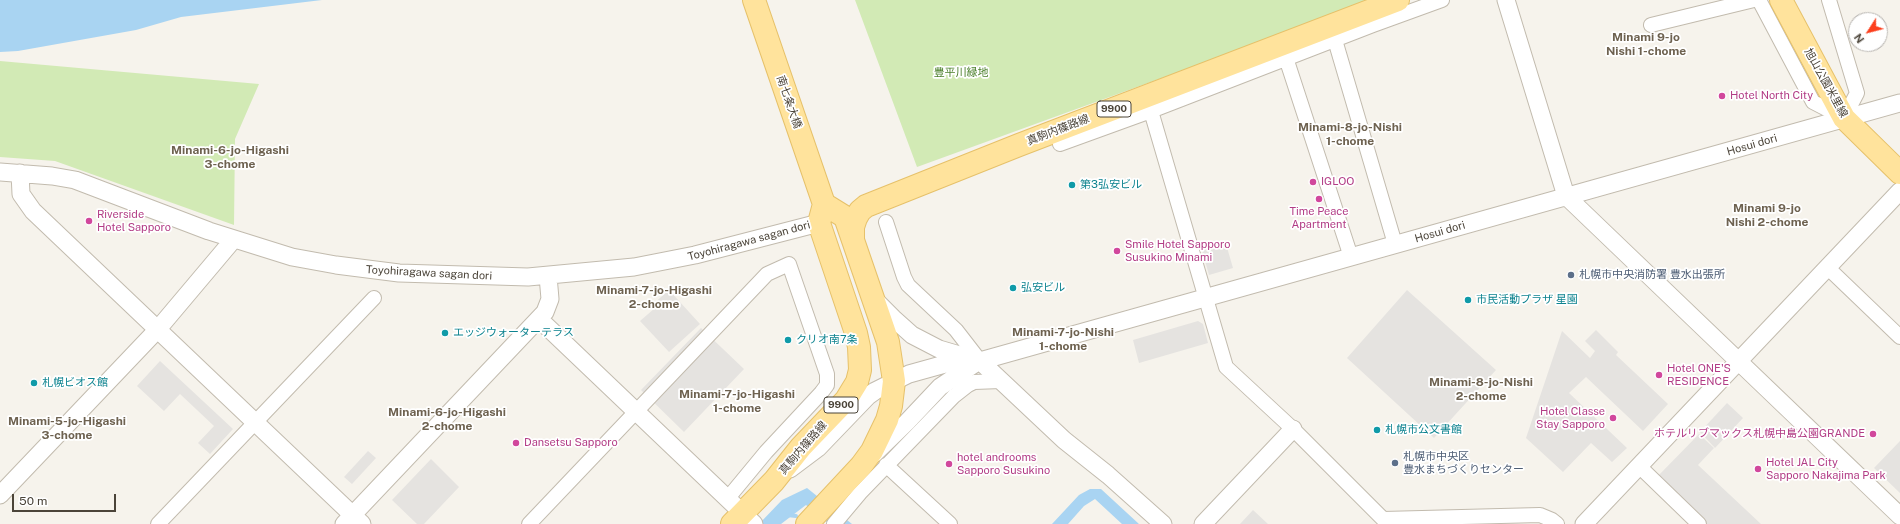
<!DOCTYPE html>
<html>
<head>
<meta charset="utf-8">
<style>
  body { margin:0 }
  #map { position:relative; width:1900px; height:524px; overflow:hidden; background:#f6f3ec; font-family:"Public Sans",sans-serif }
  canvas { display:block }
  .north { position:absolute; left:1848px; top:12px; width:40px; height:40px; box-sizing:border-box; background:#fff; border:1px solid #b7b4b0; border-radius:50%; rotate:234deg; font-size:11px; font-weight:700; line-height:16px; text-align:center; color:#4b4439 }
  .north::after { content:''; display:block; margin:auto; width:14px; height:18px; background:#fc3f1d; clip-path:polygon(50% 0,100% 100%,50% 72%,0 100%) }
  .scale { position:absolute; left:12px; top:494px; width:104px; height:18px; box-sizing:border-box; border:2px solid #4b4439; border-top:0; padding-left:5px; font-size:12px; line-height:14px; white-space:nowrap; color:#4b4439; -webkit-text-stroke:3px #fff; paint-order:stroke }
</style>
</head>
<body>
<div id="map">
<canvas width="1900" height="524"></canvas>
<div class="north">N</div>
<div class="scale">50 m</div>
</div>
<script>
const context = document.querySelector('canvas').getContext('2d');
context.lineJoin = 'round';
function paint(path, color) {
  context.fillStyle = color;
  context.fill(path, 'evenodd');
}
function poly(rows) {
  const path = new Path2D();
  for (const r of rows) {
    path.moveTo(r[0], r[1]);
    for (let i = 2; i < r.length; i += 2) path.lineTo(r[i], r[i + 1]);
  }
  return path;
}
function trace(path, color, width, dash) {
  context.strokeStyle = color;
  context.lineWidth = width;
  context.lineCap = dash ? 'butt' : 'round';
  context.setLineDash(dash || []);
  context.stroke(path);
}
function write(font, color, halo, rows, align = 'center') {
  context.font = font + ' "Public Sans","Noto Sans JP",sans-serif';
  context.lineWidth = 3.5;
  context.setLineDash([]);
  context.textBaseline = 'middle';
  context.strokeStyle = halo;
  context.fillStyle = color;
  for (const [text, x, y, turn = 0] of rows) {
    context.save();
    context.translate(x, y);
    context.rotate((+turn || 0) * Math.PI / 180);
    context.textAlign = isNaN(turn) ? turn : align;
    if (halo) context.strokeText(text, 0, 0);
    context.fillText(text, 0, 0);
    context.restore();
  }
}
const green = poly([
  [855,0,1369,0,1181,71,917,167],
  [0,61,259,84,235,139,234,225,55,161,0,157]
]);
const parking = poly([
  [1226,244,1233,268,1209,275,1202,250],
  [669,290,700,324,669,352,640,321,655,308,652,305],
  [1407,290,1496,370,1434,438,1347,358],
  [1198,321,1203,324,1208,343,1139,363,1133,340],
  [701,328,744,369,684,432,641,390],
  [1596,330,1618,352,1616,355,1668,404,1643,431,1586,377,1569,393,1627,448,1612,462,1591,443,1563,472,1526,438,1562,331,1590,358,1595,351,1585,341],
  [160,361,233,429,210,454,198,443,214,426,180,394,164,411,137,386],
  [1727,403,1743,418,1715,448,1700,432],
  [1699,434,1714,448,1698,465,1761,524,1707,524,1658,476],
  [1900,441,1900,493,1874,468],
  [368,451,376,458,352,484,344,477],
  [431,459,459,487,424,524,417,524,392,500],
  [1253,510,1268,524,1240,524]
]);
const water = poly([
  [0,0,322,0,181,17,136,30,18,51,0,52],
  [807,488,852,524,829,524,806,505,781,524,759,524,782,500],
  [1090,489,1101,489,1139,524,1122,524,1095,499,1084,506,1068,524,1052,524,1079,495]
]);
const stream = poly([
  [787,515,796,516]
]);
const minor = poly([
  [1759,0,1813,102,1844,118,1857,93,1829,0],
  [1651,25,1754,0],
  [1335,40,1395,244],
  [1286,58,1351,257],
  [1151,111,1226,367,1293,429,1383,519,1540,515,1552,520,1557,524],
  [1060,144,1151,111,1373,25,1442,0],
  [886,222,904,277,908,285,956,330,980,361],
  [1827,267,1900,337],
  [886,465,950,524],
  [1639,466,1699,524],
  [158,524,374,298],
  [529,524,767,274,789,264,827,374,827,385,821,393,766,452,728,498],
  [834,524,860,493,954,396,968,385,974,382,1001,381]
]);
const tertiary = poly([
  [1506,0,1566,196,1900,516],
  [0,172,52,176,75,180,209,231,292,257,336,265,399,273,528,277,634,267,695,255,819,223],
  [20,173,21,194,33,211,362,524],
  [875,300,893,318,912,335,939,349,980,361,1064,440,1108,475,1163,524],
  [539,319,754,524],
  [874,454,907,422,940,387,976,363],
  [790,469,818,448,868,396,875,391,909,374,945,364,980,361,1900,103],
  [0,495,158,329,233,240],
  [344,524,545,312,550,299,548,276],
  [1203,524,1293,429],
  [1584,524,1900,191]
]);
const primary = poly([
  [754,0,824,204],
  [1781,0,1844,118,1900,173],
  [853,239,853,227,856,218,860,211,866,206,1019,145,1398,0],
  [732,524,774,481,801,447,846,400,857,382,860,370,859,347,856,333,819,223,824,204],
  [807,524,861,466,872,451,887,420,891,406,894,381,888,342,845,217,824,204]
]);
const markers = [
  [1722,96,4,"#d1479c"],
  [1313,182,4,"#d1479c"],
  [1072,185,4,"#0f9aa8"],
  [1319,199,4,"#d1479c"],
  [89,221,4,"#d1479c"],
  [1117,251,4,"#d1479c"],
  [1571,275,4,"#5c6f8a"],
  [1013,288,4,"#0f9aa8"],
  [1468,300,4,"#0f9aa8"],
  [445,333,4,"#0f9aa8"],
  [788,340,4,"#0f9aa8"],
  [1659,375,4,"#d1479c"],
  [34,383,4,"#0f9aa8"],
  [1613,418,4,"#d1479c"],
  [1377,430,4,"#0f9aa8"],
  [1873,434,4,"#d1479c"],
  [516,443,4,"#d1479c"],
  [1395,463,4,"#5c6f8a"],
  [949,464,4,"#d1479c"],
  [1758,469,4,"#d1479c"]
];
const shields = [
  [1114,109,34],
  [841,405,34]
];
const shieldNames = [
  ["9900",1114,109],
  ["9900",841,405]
];
const parkNames = [
  ["豊平川緑地",961,73]
];
const streetNames = [
  ["旭山公園米里線",1826,83,61],
  ["南七条大橋",789,102,71],
  ["真駒内篠路線",1058,130,-21],
  ["Hosui dori",1752,145,-16],
  ["Hosui dori",1440,232,-16],
  ["Toyohiragawa sagan dori",749,241,-15],
  ["Toyohiragawa sagan dori",429,273,3],
  ["真駒内篠路線",803,448,-49]
];
const hotelNames = [
  ["Hotel North City",1730,96],
  ["IGLOO",1321,182],
  ["Time Peace",1319,212,"center"],
  ["Apartment",1319,225,"center"],
  ["Riverside",97,215],
  ["Hotel Sapporo",97,228],
  ["Smile Hotel Sapporo",1125,245],
  ["Susukino Minami",1125,258],
  ["Hotel ONE'S",1667,369],
  ["RESIDENCE",1667,382],
  ["Hotel Classe",1605,412,"right"],
  ["Stay Sapporo",1605,425,"right"],
  ["ホテルリブマックス札幌中島公園GRANDE",1865,434,"right"],
  ["Dansetsu Sapporo",524,443],
  ["hotel androoms",957,458],
  ["Sapporo Susukino",957,471],
  ["Hotel JAL City",1766,463],
  ["Sapporo Nakajima Park",1766,476]
];
const cultureNames = [
  ["第3弘安ビル",1080,185],
  ["弘安ビル",1021,288],
  ["市民活動プラザ 星園",1476,300],
  ["エッジウォーターテラス",453,333],
  ["クリオ南7条",796,340],
  ["札幌ビオス館",42,383],
  ["札幌市公文書館",1385,430]
];
const serviceNames = [
  ["札幌市中央消防署 豊水出張所",1579,275],
  ["札幌市中央区",1403,457],
  ["豊水まちづくりセンター",1403,470]
];
const neighbourhoodNames = [
  ["Minami 9-jo",1646,37],
  ["Nishi 1-chome",1646,51],
  ["Minami-8-jo-Nishi",1350,127],
  ["1-chome",1350,141],
  ["Minami-6-jo-Higashi",230,150],
  ["3-chome",230,164],
  ["Minami 9-jo",1767,208],
  ["Nishi 2-chome",1767,222],
  ["Minami-7-jo-Higashi",654,290],
  ["2-chome",654,304],
  ["Minami-7-jo-Nishi",1063,332],
  ["1-chome",1063,346],
  ["Minami-8-jo-Nishi",1481,382],
  ["2-chome",1481,396],
  ["Minami-7-jo-Higashi",737,394],
  ["1-chome",737,408],
  ["Minami-6-jo-Higashi",447,412],
  ["2-chome",447,426],
  ["Minami-5-jo-Higashi",67,421],
  ["3-chome",67,435]
];
paint(green, '#d2eab5');
paint(parking, '#e5e3e0');
paint(water, '#a9d4f2');
trace(stream, '#a9d4f2', 4);
trace(minor, '#c2bbae', 16);
trace(tertiary, '#c2bbae', 19);
trace(primary, '#e6c16a', 24);
trace(minor, '#fff', 14);
trace(tertiary, '#fff', 17);
trace(primary, '#ffe39c', 22);
for (const [x, y, r, color] of markers) {
  const dot = new Path2D();
  dot.arc(x, y, r, 0, 2 * Math.PI);
  context.fillStyle = color;
  context.fill(dot);
  trace(dot, '#fff', 1.5);
}
for (const [x, y, w] of shields) {
  const box = new Path2D();
  box.roundRect(x - w / 2, y - 8, w, 16, 3);
  context.fillStyle = '#fff';
  context.fill(box);
  trace(box, '#4b4439', 1);
}
write('bold 10px', '#4b4439', null, shieldNames);
write('11px', '#4a7f2a', '#fff', parkNames);
write('11px', '#4b4439', '#fff', streetNames);
write('11px', '#b23c85', '#fff', hotelNames, 'left');
write('11px', '#0d838f', '#fff', cultureNames, 'left');
write('11px', '#4e5e75', '#fff', serviceNames, 'left');
write('bold 12px', '#6e6250', '#fff', neighbourhoodNames);
</script>
</body>
</html>
